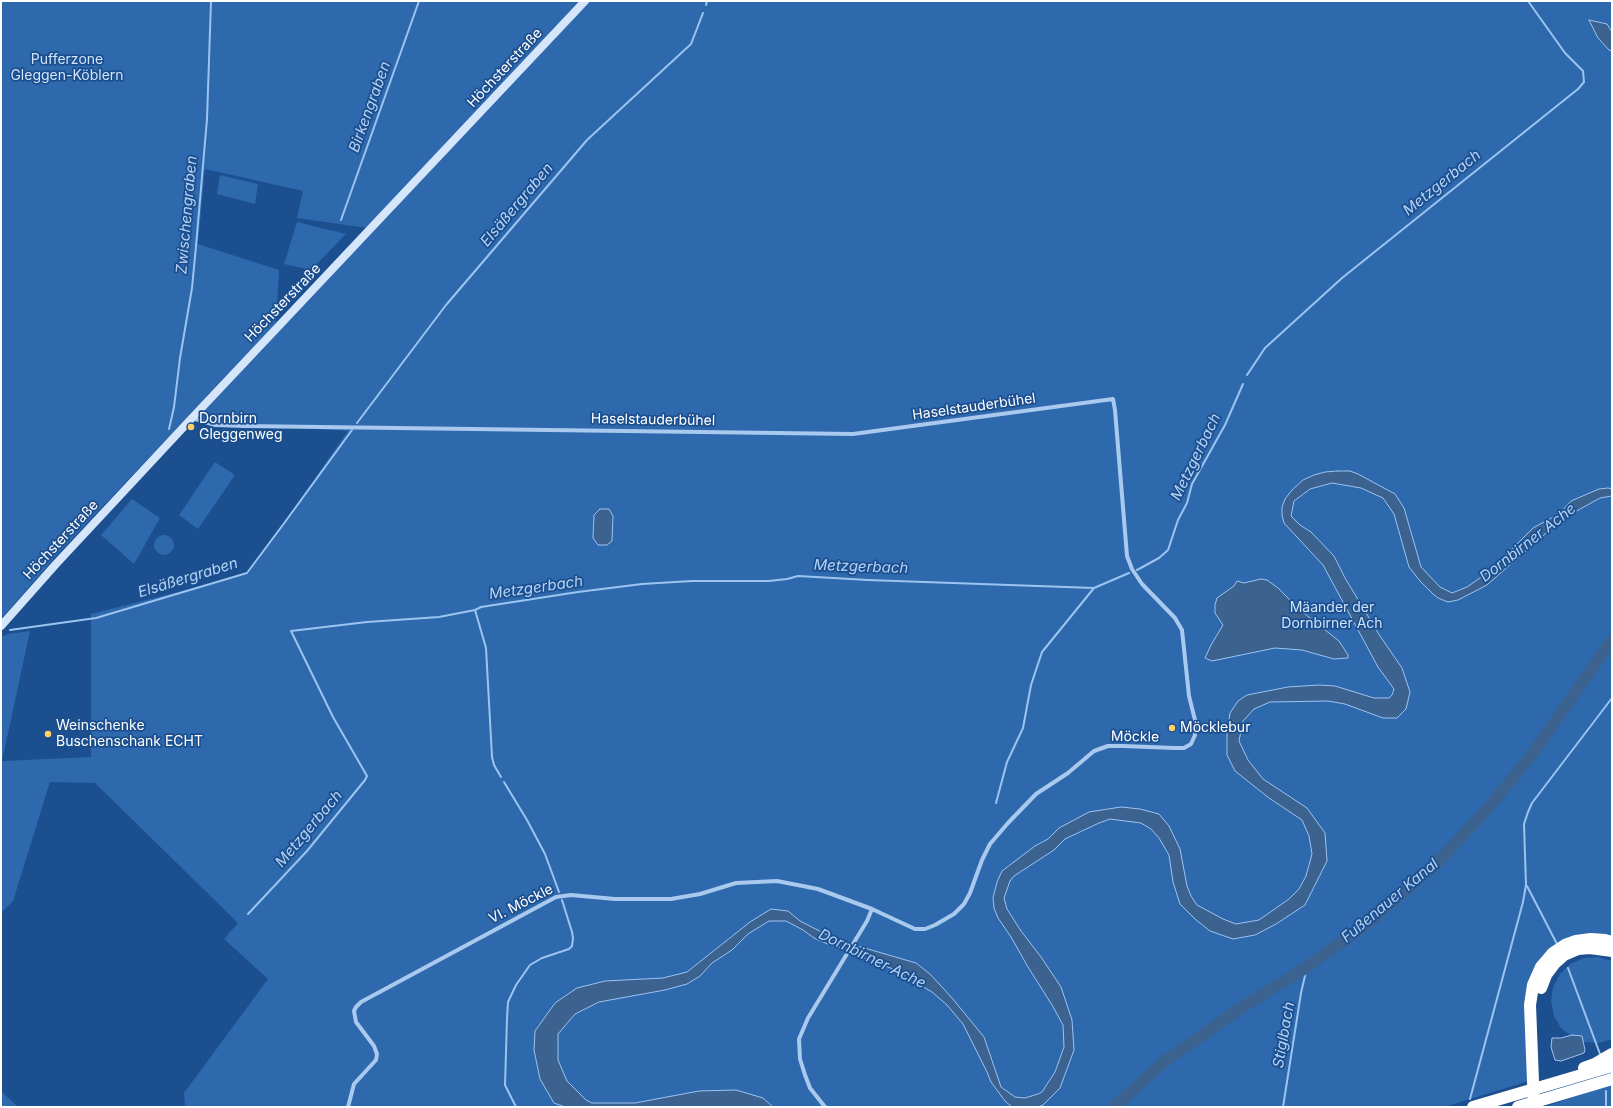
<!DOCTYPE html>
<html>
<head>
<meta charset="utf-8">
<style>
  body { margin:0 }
  #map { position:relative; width:1613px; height:1108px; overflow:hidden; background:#1b4f8f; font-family:Inter,sans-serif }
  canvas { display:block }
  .frame { position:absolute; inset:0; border:2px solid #fff; pointer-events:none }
</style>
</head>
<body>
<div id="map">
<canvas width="1613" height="1108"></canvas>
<div class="frame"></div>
</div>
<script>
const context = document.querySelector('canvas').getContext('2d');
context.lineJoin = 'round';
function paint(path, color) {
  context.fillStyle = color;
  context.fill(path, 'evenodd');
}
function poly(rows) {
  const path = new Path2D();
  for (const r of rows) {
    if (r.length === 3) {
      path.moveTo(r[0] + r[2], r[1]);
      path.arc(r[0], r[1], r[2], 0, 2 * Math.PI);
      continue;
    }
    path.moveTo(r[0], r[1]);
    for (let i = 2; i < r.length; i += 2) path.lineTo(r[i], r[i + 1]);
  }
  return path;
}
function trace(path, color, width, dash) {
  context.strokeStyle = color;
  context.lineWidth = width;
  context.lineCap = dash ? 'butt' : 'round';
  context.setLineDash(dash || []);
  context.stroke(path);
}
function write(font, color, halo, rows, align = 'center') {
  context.font = font + ' Inter,sans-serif';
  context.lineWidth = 3.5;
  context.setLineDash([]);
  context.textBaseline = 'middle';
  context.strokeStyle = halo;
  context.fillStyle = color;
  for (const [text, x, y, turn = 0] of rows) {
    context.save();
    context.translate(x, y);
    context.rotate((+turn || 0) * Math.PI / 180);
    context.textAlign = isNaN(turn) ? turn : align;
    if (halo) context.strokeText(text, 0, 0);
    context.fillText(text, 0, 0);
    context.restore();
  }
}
const green = poly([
  [1,1,580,1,367,228,297,218,303,191,205,169,198,244,279,270,276,323,57,555,1,619],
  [589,1,1612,1,1612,938,1535,969,1529,1081,1444,1107,185,1107,184,1093,268,979,224,939,238,923,95,783,50,782,13,901,1,913,1,637,8,634,30,631,2,761,91,757,91,614,248,574,348,431,217,423,198,416],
  [220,175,258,184,255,204,217,194],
  [297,222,346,234,311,270,284,264],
  [215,462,235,475,198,529,179,515],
  [132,499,160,518,134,564,101,535],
  [164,545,10],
  [1598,957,1612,961,1612,1039,1599,1043,1585,1042,1573,1037,1561,1028,1554,1016,1551,1001,1553,987,1560,974,1570,964,1584,958],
  [1612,1084,1612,1107,1544,1107],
  [1,1091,18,1107,1,1107]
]);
const water = poly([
  [1589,20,1607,24,1612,32,1612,51,1609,50,1598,38,1589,20],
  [1337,471,1350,471,1358,474,1395,494,1404,508,1421,567,1440,587,1452,593,1467,587,1490,571,1533,528,1559,514,1571,501,1599,489,1608,488,1612,489,1612,496,1600,498,1562,519,1487,585,1458,600,1448,602,1438,598,1433,594,1420,581,1409,567,1394,514,1383,498,1361,488,1332,483,1310,489,1294,501,1291,516,1300,525,1311,532,1334,556,1345,578,1380,636,1402,668,1410,692,1406,709,1397,718,1383,718,1345,704,1328,701,1270,702,1254,709,1243,721,1239,741,1248,760,1263,779,1307,808,1325,833,1327,861,1305,905,1276,924,1255,935,1233,939,1210,931,1195,919,1180,904,1173,882,1169,855,1159,838,1151,829,1141,823,1110,819,1099,823,1065,839,1054,850,1014,876,1010,881,1004,898,1007,909,1021,931,1041,957,1061,987,1072,1020,1074,1050,1060,1088,1043,1105,1038,1107,1012,1107,1005,1101,991,1082,987,1072,963,1024,947,1005,932,992,893,969,854,954,846,949,830,945,814,938,803,930,786,921,769,921,748,934,732,950,712,963,700,976,687,984,665,990,599,1002,575,1014,558,1034,558,1060,567,1081,586,1100,592,1103,635,1103,699,1091,736,1090,763,1098,773,1107,565,1107,554,1103,540,1079,534,1050,535,1031,555,1003,577,988,605,981,663,978,687,972,750,922,771,909,788,911,800,921,849,946,861,947,916,963,930,974,952,998,984,1037,1001,1087,1015,1097,1025,1098,1038,1094,1042,1092,1055,1072,1064,1047,1063,1025,1052,1005,1028,967,1011,937,998,918,994,908,993,898,997,882,1002,871,1035,846,1048,839,1059,828,1089,812,1121,807,1140,809,1159,814,1169,826,1180,849,1187,886,1191,896,1197,905,1223,919,1236,924,1259,920,1289,899,1299,889,1306,876,1312,854,1309,836,1302,820,1269,798,1235,771,1227,755,1227,734,1230,713,1238,701,1247,695,1288,687,1319,685,1335,686,1374,698,1389,698,1392,695,1394,689,1378,667,1323,565,1284,523,1282,515,1282,507,1285,499,1292,490,1303,480,1314,475,1325,472,1337,471],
  [600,509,609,509,613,516,612,541,607,545,598,545,593,538,594,515,600,509],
  [1261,579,1267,580,1278,588,1300,610,1339,641,1348,655,1348,658,1334,659,1302,650,1275,648,1212,661,1205,658,1211,645,1223,625,1215,613,1215,605,1217,598,1234,586,1237,581,1244,583,1261,579],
  [1572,1035,1582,1036,1585,1050,1584,1053,1561,1061,1555,1060,1551,1047,1552,1038,1561,1038,1572,1035]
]);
const stream = poly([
  [706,5,707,1],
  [341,220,419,1],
  [1247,375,1265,348,1342,278,1578,89,1584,82,1583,71,1565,53,1528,1],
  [357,423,446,305,587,140,691,44,703,13],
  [169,429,174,407,180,358,192,288,196,246,207,119,211,1],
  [1137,570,1159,558,1168,550,1178,520,1187,503,1192,484,1225,425,1243,384],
  [475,610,486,648,492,757,494,765,501,777],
  [10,630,96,618,247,573,285,522,352,430],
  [504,782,527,820,545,854,559,892],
  [996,803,1007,762,1023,728,1031,685,1042,652,1094,588],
  [1527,886,1557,944],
  [248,914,307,851,365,780,367,776,333,717,291,631,367,622,439,617,475,610,481,607,578,592,642,584,692,581,769,581,787,579,798,576,868,580,1094,588,1129,573],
  [1568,968,1600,1054],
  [1606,1091,1606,1107],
  [1470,1099,1523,902,1526,885,1524,824,1528,812,1532,803,1612,698],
  [516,1107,505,1085,507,1018,508,1002,516,985,530,965,542,958,569,949,572,946,573,938,572,932,562,900],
  [1283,1107,1301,993,1307,967]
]);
const river = poly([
  [1114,1107,1164,1062,1244,1006,1307,967,1368,923,1437,863,1489,807,1533,753,1612,640]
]);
const minor = poly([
  [192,418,215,425,244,426,853,434,1113,399,1115,410,1127,556,1132,569,1142,584,1175,618,1182,630,1189,696,1195,720,1195,735,1191,744,1184,748,1174,748,1123,746,1108,746,1094,751,1068,773,1036,794,1008,823,990,844,982,860,970,893,964,904,954,914,935,925,925,929,915,929,872,909,818,889,777,881,736,883,700,894,671,899,615,899,571,895,556,897,361,1002,356,1007,354,1011,356,1022,374,1046,377,1054,376,1060,354,1084,348,1107],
  [825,1107,810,1088,805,1075,800,1059,799,1039,808,1018,867,921,872,909]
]);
const secondary = poly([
  [1,626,56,564,192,418,585,1]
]);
const motorway = poly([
  [1584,1068,1595,1064,1612,1054],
  [1473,1107,1612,1066],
  [1518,1107,1612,1079]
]);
const motorwayBridge = poly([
  [1541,988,1546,975,1555,963,1564,955,1578,949,1590,948,1612,951],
  [1534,1107,1530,1005,1533,985,1541,967,1553,953,1565,945,1576,941,1591,939,1605,940,1612,942]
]);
const markers = [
  [191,427,4,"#ffd166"],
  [1172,728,4,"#ffd166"],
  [48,734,4,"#ffd166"]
];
const parkNames = [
  ["Pufferzone",67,60],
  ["Gleggen-Köblern",67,76],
  ["Mäander der",1332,608],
  ["Dornbirner Ach",1332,624]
];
const streetNames = [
  ["Höchsterstraße",505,68,-47],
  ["Höchsterstraße",283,303,-46],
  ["Haselstauderbühel",974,407,-8],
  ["Haselstauderbühel",653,420,1],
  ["Höchsterstraße",61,540,-47],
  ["Möckle",1135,737,1],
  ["VI. Möckle",521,904,-27]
];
const poiNames = [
  ["Dornbirn",199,419],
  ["Gleggenweg",199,435],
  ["Weinschenke",56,726],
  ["Buschenschank ECHT",56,742],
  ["Möcklebur",1180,728]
];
const waterNames = [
  ["Birkengraben",370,107,-70],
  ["Metzgerbach",1442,183,-39],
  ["Elsäßergraben",517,205,-50],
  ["Zwischengraben",187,215,-85],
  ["Metzgerbach",1196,457,-64],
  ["Dornbirner Ache",1528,543,-38],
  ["Metzgerbach",861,567,2],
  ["Elsäßergraben",188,578,-17],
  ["Metzgerbach",536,588,-8],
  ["Metzgerbach",309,829,-50],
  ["Fußenauer Kanal",1390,901,-40],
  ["Dornbirner Ache",872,959,26],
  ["Stiglbach",1284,1035,-80]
];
paint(green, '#2e69ad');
paint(water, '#3c6290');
trace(water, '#9cc4f0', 1);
trace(stream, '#9cc4f0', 2);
trace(river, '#3c6290', 12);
trace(minor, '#a9c9ee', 4);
trace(secondary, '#d6e6fa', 8);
trace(motorway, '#fff', 12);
trace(motorwayBridge, '#fff', 12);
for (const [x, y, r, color] of markers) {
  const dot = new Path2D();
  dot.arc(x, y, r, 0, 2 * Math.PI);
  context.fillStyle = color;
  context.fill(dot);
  trace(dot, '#1b4f8f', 1.5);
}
write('14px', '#cfe3fa', '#1b4f8f', parkNames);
write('14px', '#fff', '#1b4f8f', streetNames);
write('14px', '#fff', '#1b4f8f', poiNames, 'left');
write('italic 15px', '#b5d3f5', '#1b4f8f', waterNames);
</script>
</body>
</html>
